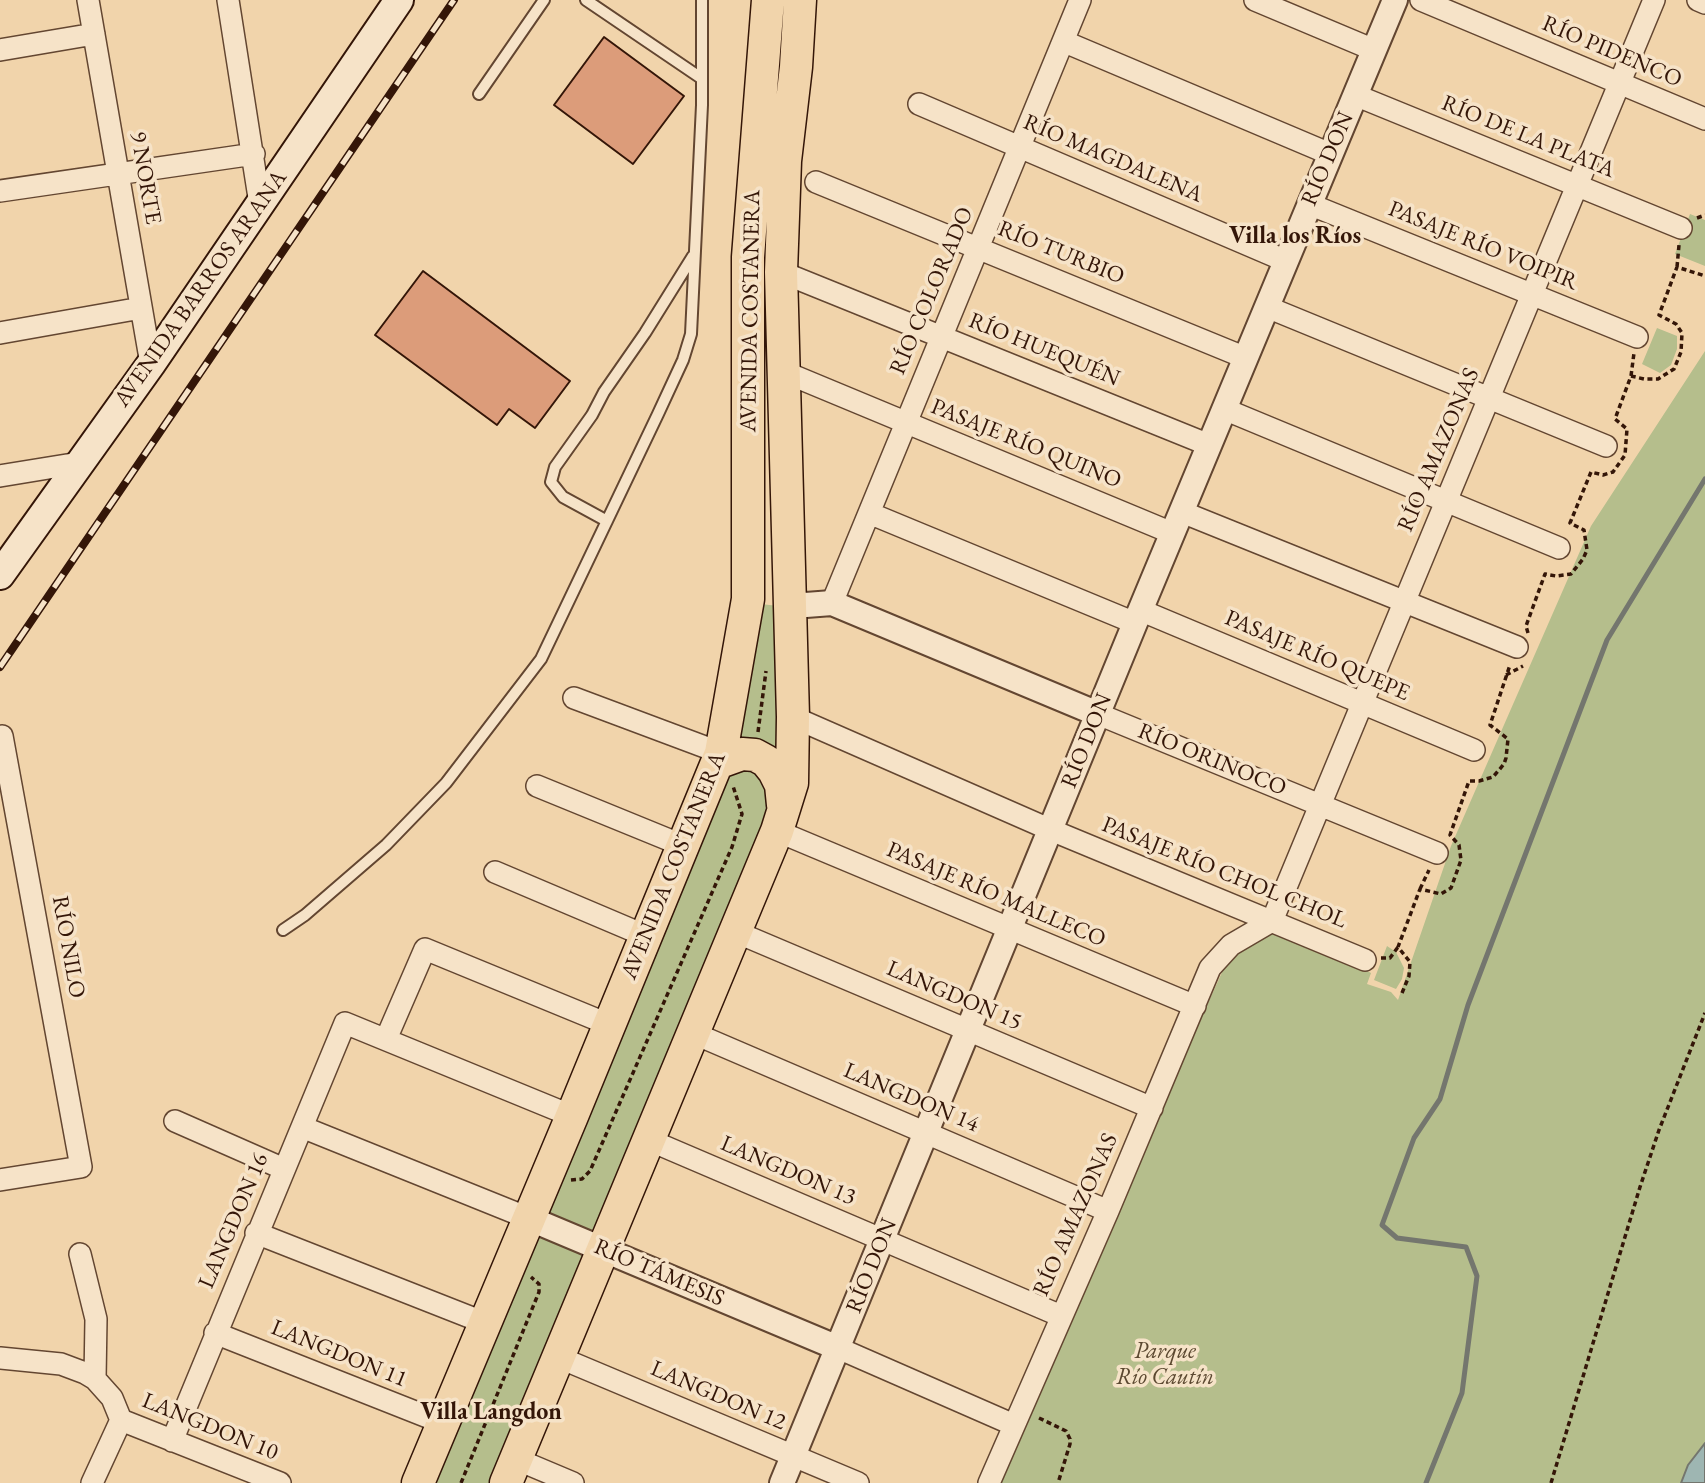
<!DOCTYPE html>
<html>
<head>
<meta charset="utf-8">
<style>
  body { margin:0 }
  canvas { display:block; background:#f1d4ab }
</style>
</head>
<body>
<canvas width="1705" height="1483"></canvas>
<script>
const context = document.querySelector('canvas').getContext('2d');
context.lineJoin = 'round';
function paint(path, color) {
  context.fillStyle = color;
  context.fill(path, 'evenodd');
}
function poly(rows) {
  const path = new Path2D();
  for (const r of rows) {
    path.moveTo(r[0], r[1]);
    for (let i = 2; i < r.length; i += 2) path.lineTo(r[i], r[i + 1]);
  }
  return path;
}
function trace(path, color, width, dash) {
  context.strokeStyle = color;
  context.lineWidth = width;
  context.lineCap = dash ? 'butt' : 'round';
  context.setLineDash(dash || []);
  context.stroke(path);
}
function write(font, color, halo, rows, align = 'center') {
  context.font = font + ' "EB Garamond",serif';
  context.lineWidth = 7;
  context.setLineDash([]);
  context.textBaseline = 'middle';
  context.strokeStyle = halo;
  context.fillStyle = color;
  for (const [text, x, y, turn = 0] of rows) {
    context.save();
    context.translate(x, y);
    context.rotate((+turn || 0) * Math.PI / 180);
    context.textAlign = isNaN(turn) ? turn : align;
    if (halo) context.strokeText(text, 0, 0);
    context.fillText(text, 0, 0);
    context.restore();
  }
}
const green = poly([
  [1690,214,1705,220,1705,266,1675,254],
  [1657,328,1677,336,1677,349,1671,365,1660,373,1642,364],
  [1705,351,1705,1483,999,1483,1149,1132,1245,922,1345,959,1371,973,1367,984,1391,992,1398,1000,1451,846,1591,526],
  [752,603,787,607,788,783,502,1483,424,1483,724,754],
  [1387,946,1396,952,1404,968,1402,979,1396,989,1374,980]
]);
const water = poly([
  [1705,1443,1705,1483,1681,1483,1688,1465,1705,1443]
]);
const stream = poly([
  [1426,1483,1462,1393,1477,1276,1466,1247,1397,1238,1382,1225,1414,1138,1440,1099,1468,1005,1607,640,1705,479]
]);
const building = poly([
  [604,37,684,96,633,164,554,105,604,37],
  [423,271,570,381,535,428,509,409,497,425,375,335,423,271]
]);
const path = poly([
  [1697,218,1705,215],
  [1677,267,1679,245],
  [1631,376,1634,353],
  [1528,633,1526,626,1545,574,1556,576,1571,574,1583,559,1587,550,1584,530,1570,523,1591,472,1603,475,1613,472,1625,455,1627,429,1615,419,1631,376,1644,379,1658,379,1674,369,1681,352,1682,333,1676,324,1659,315,1677,267,1705,276],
  [1506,675,1523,666],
  [758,732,766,671],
  [1420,889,1429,870],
  [1381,958,1390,958,1398,947],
  [1402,993,1409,976,1410,962,1398,947,1420,889,1441,894,1451,888,1461,860,1459,845,1450,835,1469,781,1479,781,1493,777,1504,764,1506,758,1508,739,1490,725,1510,665],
  [571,1180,582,1179,590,1171,732,847,742,814,733,786],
  [1039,1418,1066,1431,1070,1439,1070,1444,1058,1483],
  [461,1483,539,1292,539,1284,531,1277],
  [1551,1483,1640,1187,1659,1130,1705,1013]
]);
const service = poly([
  [586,0,701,78],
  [479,94,544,0],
  [607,521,563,497,551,482,555,467,592,415,604,392,645,333,693,256],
  [283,930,305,915,386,845,446,783,541,659,658,414,683,360,691,334,702,105,702,0]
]);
const minor = poly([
  [88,0,151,364],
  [228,0,260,204],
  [1255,0,1374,50],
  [1421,0,1705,119],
  [1698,0,1705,3],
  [1065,42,1330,154],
  [0,50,94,34],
  [1355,95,1681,228],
  [919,104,1286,261],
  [816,182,1246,358],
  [0,191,254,154],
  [1309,204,1637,337],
  [781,272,1209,445],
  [1267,307,1606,446],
  [0,333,141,308],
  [782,371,1172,533],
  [1224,409,1559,548],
  [0,476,79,463],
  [1182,512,1517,647],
  [869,513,1135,623],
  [832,603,1080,0],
  [1140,610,1474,750],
  [574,698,721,753],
  [1098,714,1437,853],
  [793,717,1051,830,1365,960],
  [537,786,684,846],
  [777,831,1195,1006],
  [495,872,646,936],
  [736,932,1152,1108],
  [693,1033,1108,1211],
  [386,1039,425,949,610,1025],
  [175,1121,284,1169],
  [302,1127,528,1218],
  [649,1140,1061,1316],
  [0,1180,81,1167,2,736],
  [256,1233,485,1323],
  [80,1254,96,1319,95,1379],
  [215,1333,443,1423],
  [838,1348,1014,1425],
  [558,1357,858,1483],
  [0,1358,61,1364,85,1373,95,1379,112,1398,121,1420],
  [121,1420,280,1483],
  [172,1441,345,1023,572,1116],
  [516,1459,573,1483],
  [92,1483,121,1420],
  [989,1483,1108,1211,1210,968,1231,945,1272,921,1654,0]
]);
const tertiary = poly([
  [791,603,806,605,832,603,1098,714],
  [528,1218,838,1348],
  [782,1483,1135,623,1395,0]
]);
const secondary = poly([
  [0,575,151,364,399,0]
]);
const primary = poly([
  [717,763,742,754,755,755,766,761,774,771,781,785,783,805],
  [418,1483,572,1116,721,753,748,599,748,257,768,0],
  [506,1483,777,831,792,783,793,717,781,272,785,161,796,67,800,0]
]);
const rail = poly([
  [0,667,454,0]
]);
const streetNames = [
  ["RÍO PIDENCO",1612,52,23],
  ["RÍO DE LA PLATA",1528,137,22],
  ["RÍO MAGDALENA",1113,159,23],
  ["RÍO DON",1328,159,-67],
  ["9 NORTE",145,178,80],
  ["PASAJE RÍO VOIPIR",1483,246,22],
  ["RÍO TURBIO",1061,253,22],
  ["AVENIDA BARROS ARANA",201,289,-55],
  ["RÍO COLORADO",932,291,-67],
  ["AVENIDA COSTANERA",751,311,-89],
  ["RÍO HUEQUÉN",1044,350,22],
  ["PASAJE RÍO QUINO",1026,444,22],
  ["RÍO AMAZONAS",1439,450,-67],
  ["PASAJE RÍO QUEPE",1317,656,23],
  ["RÍO DON",1087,741,-68],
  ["RÍO ORINOCO",1212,760,22],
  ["AVENIDA COSTANERA",674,866,-68],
  ["PASAJE RÍO CHOL CHOL",1224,873,22],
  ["PASAJE RÍO MALLECO",996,895,23],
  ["RÍO NILO",68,947,80],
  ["LANGDON 15",954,996,23],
  ["LANGDON 14",911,1098,23],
  ["LANGDON 13",788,1171,23],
  ["RÍO AMAZONAS",1076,1215,-66],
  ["LANGDON 16",234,1221,-67],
  ["RÍO DON",872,1266,-68],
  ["RÍO TÁMESIS",659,1273,23],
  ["LANGDON 11",339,1354,22],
  ["LANGDON 12",718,1396,23],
  ["LANGDON 10",210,1427,22]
];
const parkNames = [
  ["Parque",1165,1352],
  ["Río Cautín",1165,1378]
];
const neighbourhoodNames = [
  ["Villa los Ríos",1295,236],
  ["Villa Langdon",491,1412]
];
paint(green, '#b5be8c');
paint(water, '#9eb6b2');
trace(water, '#74766e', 2);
trace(stream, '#74766e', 5);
paint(building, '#dc9c7a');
trace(building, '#341608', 2);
trace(service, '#634631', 14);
trace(minor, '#634631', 24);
trace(tertiary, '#634631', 28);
trace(secondary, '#341608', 32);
trace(primary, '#341608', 35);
trace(path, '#341608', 3.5, [5, 3.5]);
trace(service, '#f6e3c8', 10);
trace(minor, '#f6e3c8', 21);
trace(tertiary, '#f6e3c8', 24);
trace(secondary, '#f6e3c8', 28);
trace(primary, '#f1d4ab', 32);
trace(rail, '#341608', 8);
trace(rail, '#f6e3c8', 5, [16]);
write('23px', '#341608', '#f6e3c8', streetNames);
write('italic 23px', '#5b4830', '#f6e3c8', parkNames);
write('bold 24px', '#341608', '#f6e3c8', neighbourhoodNames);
</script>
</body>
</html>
